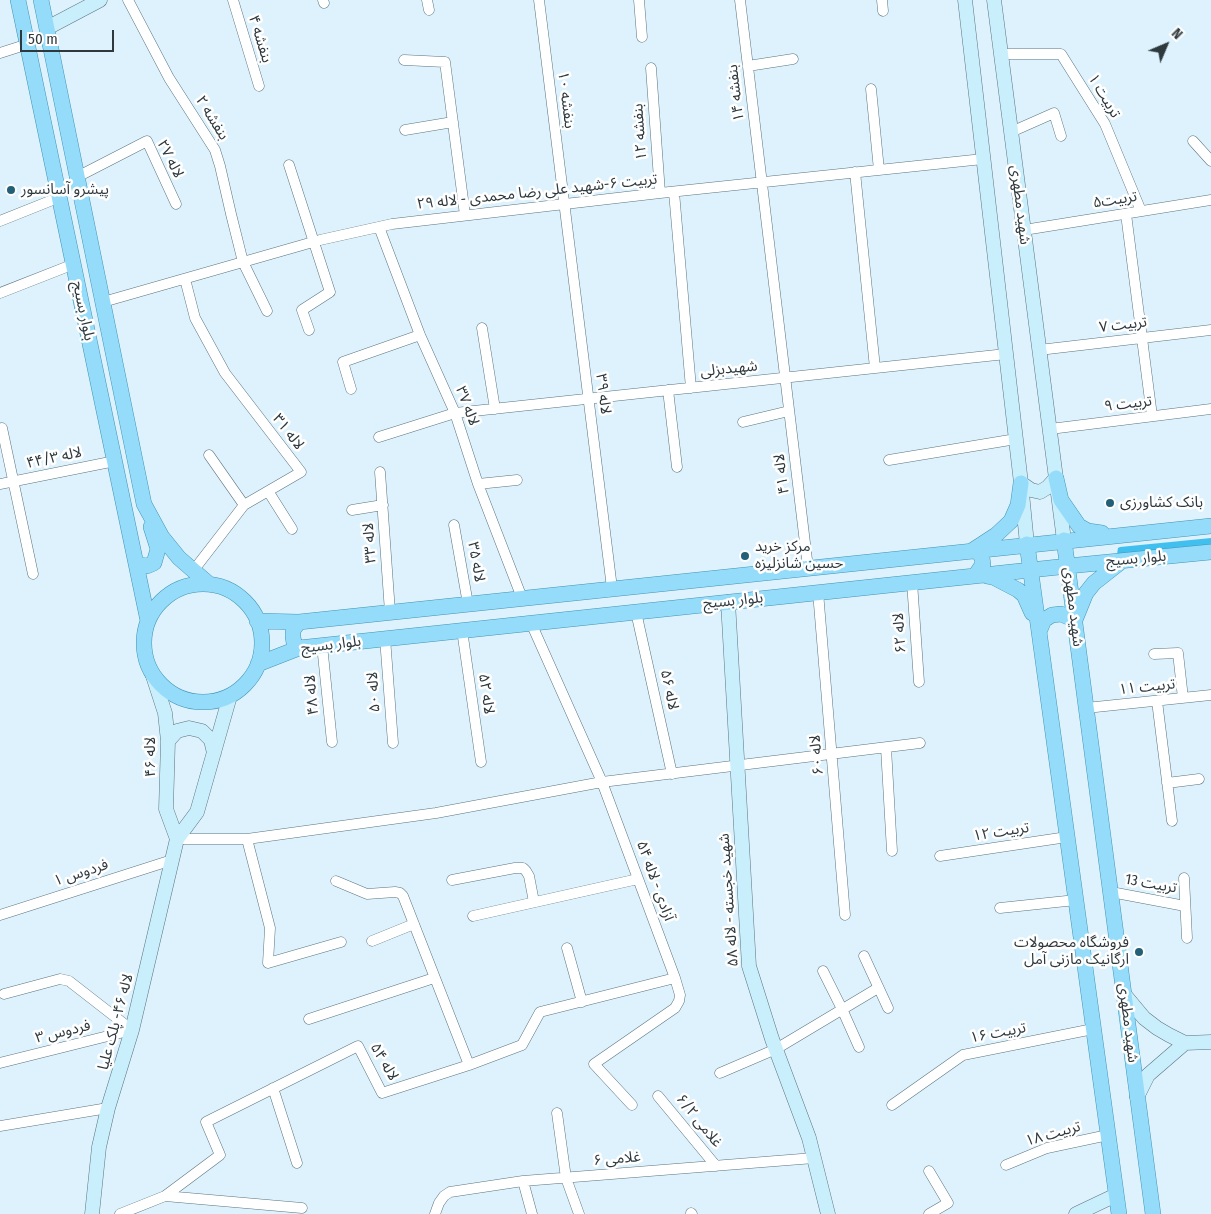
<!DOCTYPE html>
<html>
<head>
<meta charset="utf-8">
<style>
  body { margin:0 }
  #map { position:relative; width:1211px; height:1214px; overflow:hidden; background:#ddf2fd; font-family:"Fira Sans Condensed",sans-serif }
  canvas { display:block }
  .north { position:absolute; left:1141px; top:20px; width:50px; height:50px; -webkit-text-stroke:4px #fff; paint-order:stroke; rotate:45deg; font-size:14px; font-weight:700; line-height:20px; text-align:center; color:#2e393e }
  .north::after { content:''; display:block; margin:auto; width:18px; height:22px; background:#2e393e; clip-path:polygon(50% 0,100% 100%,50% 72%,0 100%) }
  .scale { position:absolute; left:20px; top:30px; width:94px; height:22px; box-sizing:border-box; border:2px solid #2e393e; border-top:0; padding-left:6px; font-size:15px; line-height:18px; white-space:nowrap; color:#2e393e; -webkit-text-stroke:4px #fff; paint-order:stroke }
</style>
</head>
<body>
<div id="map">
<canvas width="1211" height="1214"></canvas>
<div class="north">N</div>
<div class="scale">50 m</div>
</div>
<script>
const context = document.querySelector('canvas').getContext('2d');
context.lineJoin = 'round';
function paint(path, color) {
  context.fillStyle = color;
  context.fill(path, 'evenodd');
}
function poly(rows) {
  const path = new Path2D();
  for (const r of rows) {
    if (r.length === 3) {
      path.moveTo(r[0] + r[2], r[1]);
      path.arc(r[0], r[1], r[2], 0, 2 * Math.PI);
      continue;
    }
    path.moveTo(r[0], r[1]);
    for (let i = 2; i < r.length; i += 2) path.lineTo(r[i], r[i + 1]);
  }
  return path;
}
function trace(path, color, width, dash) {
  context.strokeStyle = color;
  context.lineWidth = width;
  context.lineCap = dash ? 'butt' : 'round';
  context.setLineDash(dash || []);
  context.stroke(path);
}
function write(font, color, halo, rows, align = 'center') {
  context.font = font + ' "Fira Sans Condensed","Noto Sans Arabic",sans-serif';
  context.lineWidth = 5;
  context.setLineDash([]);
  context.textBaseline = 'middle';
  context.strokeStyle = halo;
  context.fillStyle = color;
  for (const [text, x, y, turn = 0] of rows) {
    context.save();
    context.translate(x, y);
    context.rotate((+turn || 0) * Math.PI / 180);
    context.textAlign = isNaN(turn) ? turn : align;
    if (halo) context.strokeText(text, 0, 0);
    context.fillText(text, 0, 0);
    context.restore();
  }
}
const forest = poly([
  [1211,538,1211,547,1117,554,1118,548,1120,547]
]);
const street = poly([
  [128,0,169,78,215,150,220,166,231,214,243,262,267,311],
  [233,0,259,86],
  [323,0,324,3],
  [427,0,429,10],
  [539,0,612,588],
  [639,0,642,37],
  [740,0,808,568],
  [882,0,883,11],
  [0,53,28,44],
  [1001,54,1061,54,1105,124,1141,211],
  [404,60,445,62,465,215],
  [748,66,793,59],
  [651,68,660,193],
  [871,89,879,170],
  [405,130,453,122],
  [1011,132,1054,113,1061,136],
  [1193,141,1211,161],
  [289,165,330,292,302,310,309,330],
  [855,172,875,368],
  [77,177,147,141,176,204],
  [674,192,691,388],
  [1126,214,1152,416],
  [0,221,60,197],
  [379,227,420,335,455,413,478,484,522,598],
  [1024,230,1211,200],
  [185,279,195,318,225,373,301,472,244,505,193,571],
  [0,293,74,264],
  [103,302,320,240,392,224,660,193,983,159],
  [482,328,495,409],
  [1039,350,1211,330],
  [351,389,343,362,420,335],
  [668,390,677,467],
  [743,422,789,411],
  [2,428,33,574],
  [1050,429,1211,409],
  [379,437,455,413,1006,354],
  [209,455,244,505],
  [889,460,1016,439],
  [380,472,390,612],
  [0,484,115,461],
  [478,484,517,480],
  [268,491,292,529],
  [352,510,383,505],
  [454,525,468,604],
  [912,582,919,682],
  [818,592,845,915],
  [636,612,672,774],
  [531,623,602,782,675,978,680,995,679,1001,675,1008,594,1064,632,1105],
  [462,630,481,762],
  [385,638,393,743],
  [322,645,332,742],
  [1154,654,1178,653,1183,698],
  [1157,701,1172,821],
  [1086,708,1211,695],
  [886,748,892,851],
  [1167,783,1199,779],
  [177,839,247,839,436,813,602,782,920,743],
  [247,839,270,928,268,963,341,942],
  [940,856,1067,837],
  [1184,878,1187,938],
  [452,880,515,868,523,868,526,871,529,876,534,902],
  [336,881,367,894,395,892,400,893,403,896,469,1065],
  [1111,892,1185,906],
  [1000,908,1076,900],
  [0,915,172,860],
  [473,916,638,879],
  [372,941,414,924],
  [567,948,582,1002],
  [864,956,888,1008],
  [823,971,842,1009,859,1047],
  [4,994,60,979,69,981,132,1030],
  [309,1019,434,978],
  [0,1063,132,1030],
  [720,1073,776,1049,878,988],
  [273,1088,297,1163],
  [658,1096,716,1166],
  [892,1105,963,1055,1093,1029],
  [557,1113,566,1178,579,1214],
  [0,1126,108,1108],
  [1006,1165,1047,1148,1108,1135],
  [929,1171,948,1203,929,1214],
  [523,1181,532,1214],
  [165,1196,302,1208],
  [691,1213,692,1214],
  [120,1214,165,1196,220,1155,206,1122,358,1046,382,1093,469,1065,522,1045,540,1012,675,978],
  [435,1214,439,1203,444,1196,450,1192,523,1181,814,1158]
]);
const secondary = poly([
  [965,0,1021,483,1027,544],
  [994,0,1064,540],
  [47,28,100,0],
  [1021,483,1031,490,1040,492,1048,487,1056,478],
  [728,602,749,966,772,1039,809,1138,828,1214],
  [153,676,165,713,168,741,166,809,177,839],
  [168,741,177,731,189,728,202,731,211,740,214,753],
  [1124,994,1144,1018,1157,1028,1169,1035,1185,1043,1211,1042],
  [1137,1097,1148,1075,1185,1043],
  [92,1214,99,1147,108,1108,132,1030,177,839,197,812,230,696],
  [1076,1214,1116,1195]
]);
const primary = poly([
  [18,0,148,621],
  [41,0,144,504,162,537,179,558,209,584],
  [1056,478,1061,500,1079,526,1088,531,1102,533],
  [1064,540,1153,1214],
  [1027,544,1119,1214],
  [136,564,147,566,154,563,158,549,151,527],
  [975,576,983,564,982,558,979,553,973,550,996,535,1011,521,1018,505,1021,483],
  [987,576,993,577,1018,590,1024,595,1032,613],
  [203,643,59],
  [257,621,299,622,1211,526],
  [1039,632,1044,620,1052,615,1061,614,1075,620,1086,593,1094,583,1122,561],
  [299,648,294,643,293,637,293,630,299,622],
  [258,664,299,648,1068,566,1211,552]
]);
const markers = [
  [11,190,5,"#235f76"],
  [1110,503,5,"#235f76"],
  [745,556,5,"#235f76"],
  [1139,952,5,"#235f76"]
];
const streetNames = [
  ["بنفشه ۴",260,39,73],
  ["بنفشه ۱۴",736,93,-97],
  ["تربیت ۱",1104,96,59],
  ["بنفشه ۱۰",566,100,83],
  ["بنفشه ۲",212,118,58],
  ["بنفشه ۱۲",640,132,-94],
  ["لاله ۲۷",170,159,63],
  ["تربیت ۶-شهید علی رضا محمدی - لاله ۲۹",537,192,-6],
  ["تربیت۵",1115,200,-9],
  ["شهید مطهری",1020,205,83],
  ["بلوار بسیج",83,311,78],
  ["تربیت ۷",1123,325,-7],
  ["شهیدبزلی",729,369,-6],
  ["لاله ۳۹",603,394,83],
  ["تربیت ۹",1128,404,-7],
  ["لاله ۳۷",467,406,69],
  ["لاله ۳۱",288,432,52],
  ["لاله ۴۴/۳",54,458,-12],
  ["لاله ۴۱",782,474,-97],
  ["لاله ۳۳",370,543,-94],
  ["بلوار بسیج",1136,559,-5],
  ["لاله ۳۵",476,562,80],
  ["بلوار بسیج",733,601,-6],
  ["شهید مطهری",1073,607,83],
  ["لاله ۶۲",900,633,-94],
  ["بلوار بسیج",331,645,-7],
  ["تربیت ۱۱",1147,687,-6],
  ["لاله ۵۶",669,690,78],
  ["لاله ۵۰",374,692,-94],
  ["لاله ۵۲",486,694,82],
  ["لاله ۴۸",312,695,-95],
  ["لاله ۶۰",817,755,-95],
  ["لاله ۴۶",151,757,-90],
  ["تربیت ۱۲",1001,832,-9],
  ["فردوس ۱",81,873,-18],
  ["آزادی - لاله ۵۴",655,881,70],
  ["تربیت 13",1151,884,10],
  ["شهید خجسته - لاله ۵۸",729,900,-94],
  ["لاله ۴۶- پلک علیا",116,1022,-75],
  ["شهید مطهری",1128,1023,83],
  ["فردوس ۳",63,1032,-14],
  ["تربیت ۱۶",998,1033,-11],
  ["لاله ۵۴",384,1062,60],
  ["غلامی ۶/۲",699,1121,51],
  ["تربیت ۱۸",1053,1134,-16],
  ["غلامی ۶",617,1159,-5]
];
const poiNames = [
  ["پیشرو آسانسور",21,190],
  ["بانک کشاورزی",1120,503],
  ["مرکز خرید",755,547],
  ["حسین شانزلیزه",755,564],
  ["فروشگاه محصولات",1129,943,"right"],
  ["ارگانیک مازنی آمل",1129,960,"right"]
];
paint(forest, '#41c0f0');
trace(street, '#5b747f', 11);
trace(secondary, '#5b747f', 15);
trace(primary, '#4294b5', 16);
trace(street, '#fff', 10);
trace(secondary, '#c9eefc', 14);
trace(primary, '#94dcf9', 15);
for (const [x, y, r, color] of markers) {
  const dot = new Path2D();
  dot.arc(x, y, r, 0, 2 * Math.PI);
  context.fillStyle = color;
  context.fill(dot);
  trace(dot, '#fff', 2);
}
write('15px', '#2e393e', '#fff', streetNames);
write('15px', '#2e393e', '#fff', poiNames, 'left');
</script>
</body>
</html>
